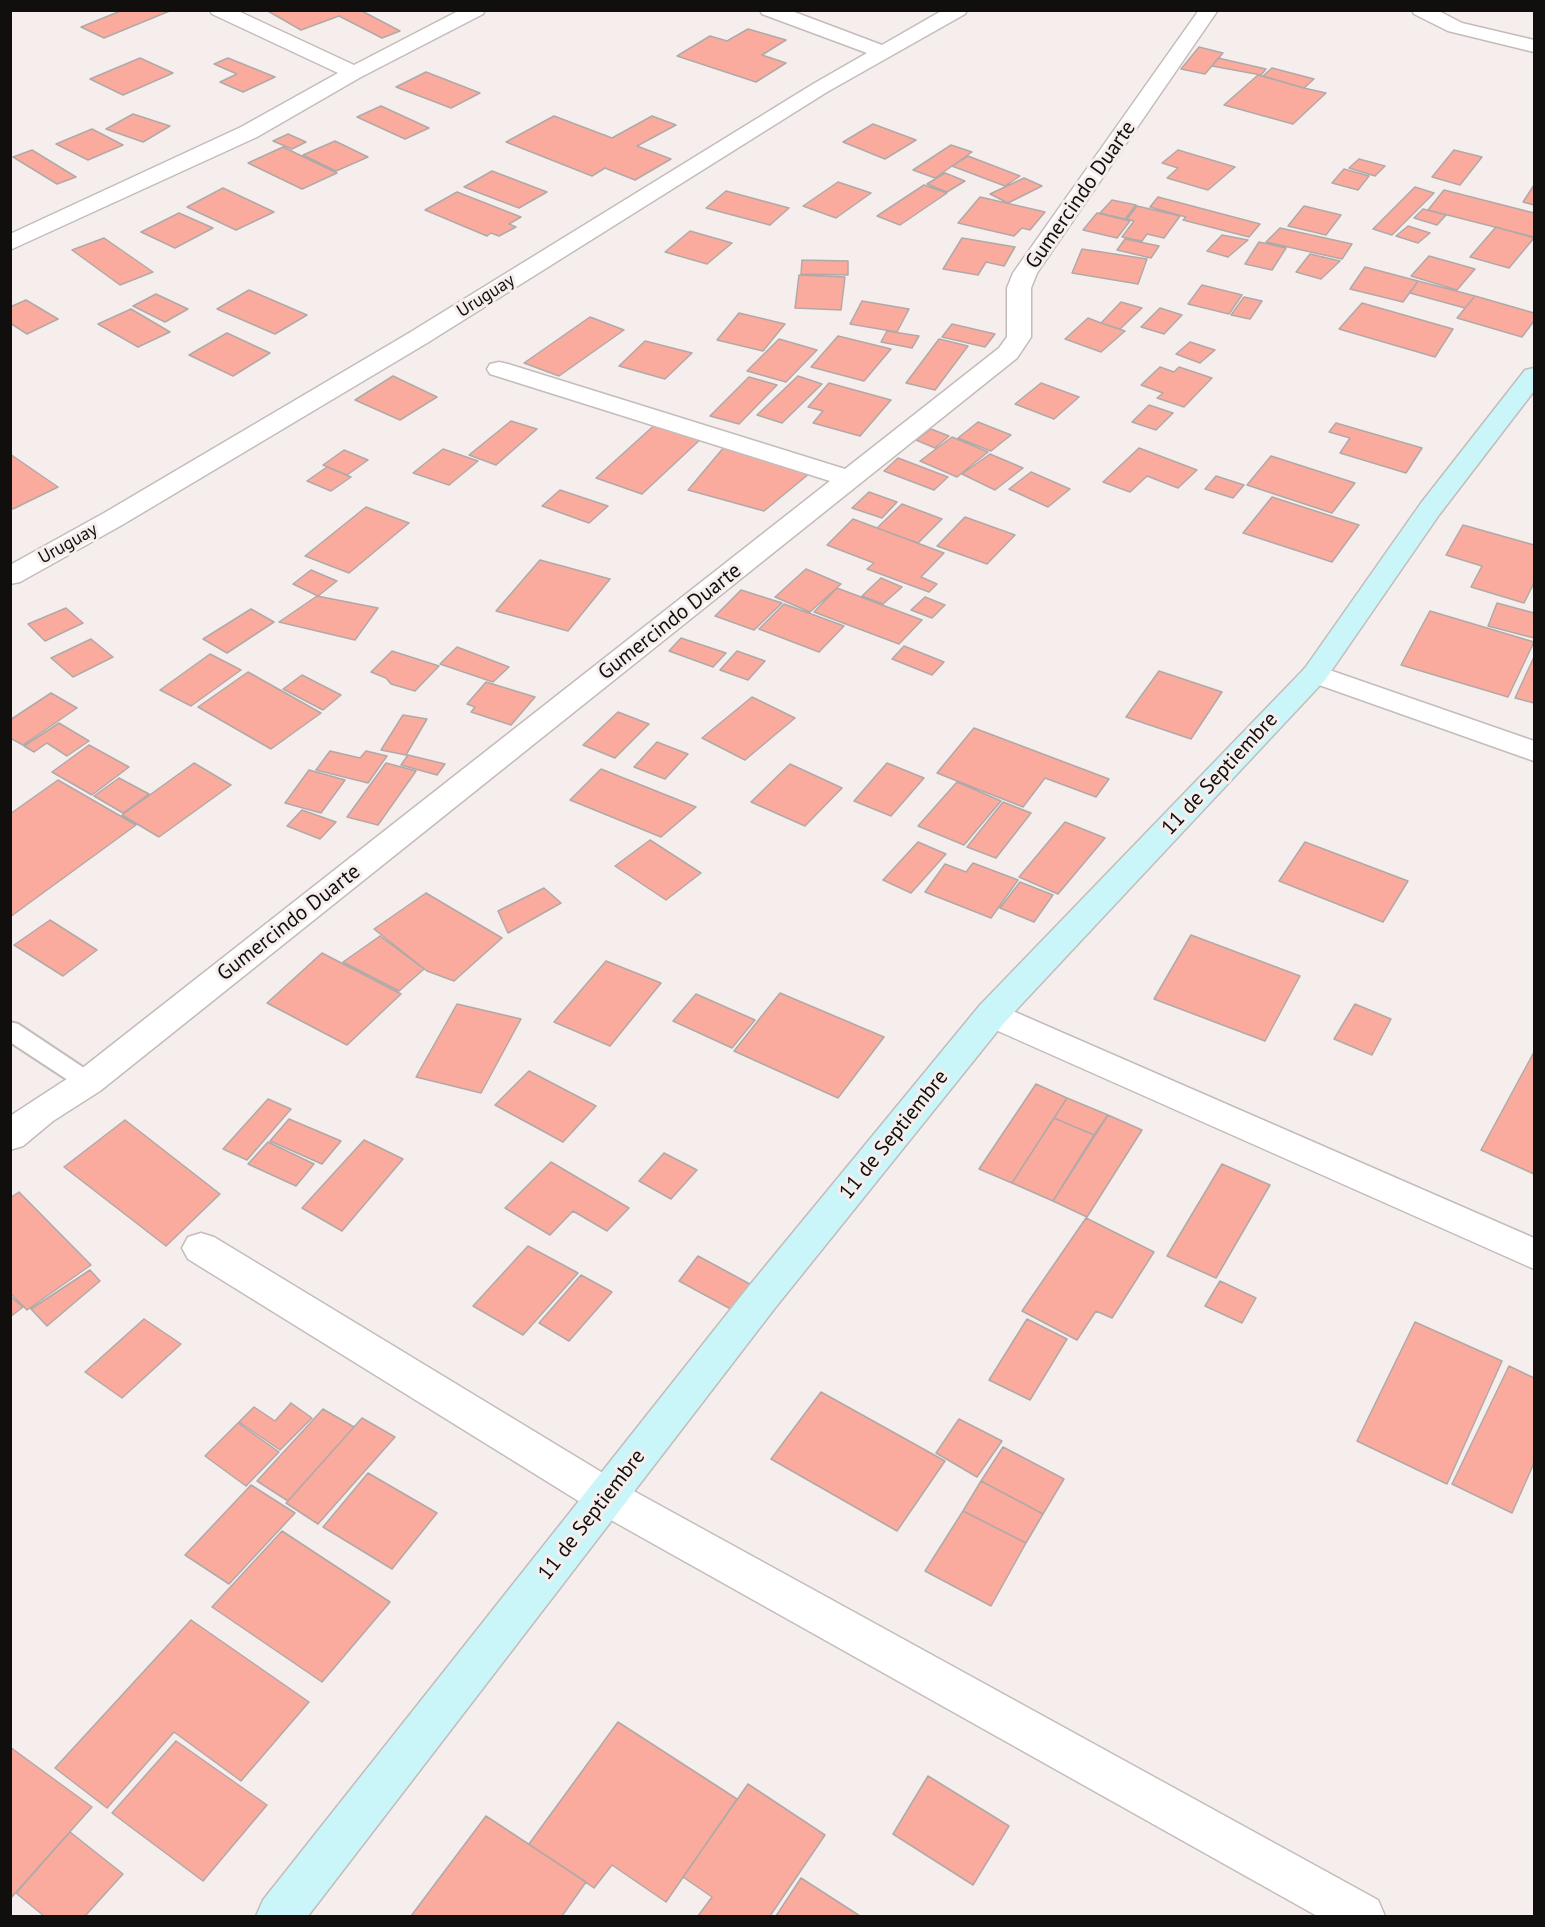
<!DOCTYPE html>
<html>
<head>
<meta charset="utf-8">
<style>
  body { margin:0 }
  #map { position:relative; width:1545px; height:1927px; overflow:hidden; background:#f6eeec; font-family:"PT Sans",sans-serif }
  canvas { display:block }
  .frame { position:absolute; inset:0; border:12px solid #110f0e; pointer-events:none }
</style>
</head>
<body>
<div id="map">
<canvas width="1545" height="1927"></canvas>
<div class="frame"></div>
</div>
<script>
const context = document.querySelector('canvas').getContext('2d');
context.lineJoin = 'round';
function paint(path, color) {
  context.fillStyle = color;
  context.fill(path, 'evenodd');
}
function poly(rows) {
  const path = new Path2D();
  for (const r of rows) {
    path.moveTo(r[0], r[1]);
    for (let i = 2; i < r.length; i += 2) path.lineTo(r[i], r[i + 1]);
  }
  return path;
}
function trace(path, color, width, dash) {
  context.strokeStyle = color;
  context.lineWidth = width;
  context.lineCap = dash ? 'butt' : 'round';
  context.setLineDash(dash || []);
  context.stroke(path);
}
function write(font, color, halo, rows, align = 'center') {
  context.font = font + ' "PT Sans",sans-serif';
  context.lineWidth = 6;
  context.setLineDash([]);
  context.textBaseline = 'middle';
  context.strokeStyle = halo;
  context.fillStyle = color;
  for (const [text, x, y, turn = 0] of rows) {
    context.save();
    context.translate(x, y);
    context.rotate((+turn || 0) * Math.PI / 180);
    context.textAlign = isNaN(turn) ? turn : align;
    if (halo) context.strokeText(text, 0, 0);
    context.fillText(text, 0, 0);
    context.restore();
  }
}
const building = poly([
  [123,10,172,10,104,38,81,27,123,10],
  [266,10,360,10,400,31,382,38,339,16,301,30,266,10],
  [748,29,786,40,762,55,786,63,756,82,677,56,710,36,727,41,748,29],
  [1199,47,1223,53,1205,74,1181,69,1199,47],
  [140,58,173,73,123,95,90,79,140,58],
  [228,58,275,77,243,92,220,82,237,74,214,64,228,58],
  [1218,58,1266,69,1261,75,1212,66,1218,58],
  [1272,68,1314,79,1304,88,1263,76,1272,68],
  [426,72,480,93,451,108,396,87,426,72],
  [1258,75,1304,88,1326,93,1293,124,1224,105,1258,75],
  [381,106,429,128,405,139,357,117,381,106],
  [133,114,170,126,143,142,106,129,133,114],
  [554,116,612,138,652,116,676,125,637,146,671,159,635,180,605,168,592,176,506,142,554,116],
  [873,124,916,140,885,159,843,142,873,124],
  [92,129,123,145,88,160,56,144,92,129],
  [288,134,306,142,292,149,273,141,288,134],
  [335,141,368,157,336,171,303,155,335,141],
  [951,145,972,152,935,178,913,170,951,145],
  [283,147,337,173,302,189,248,163,283,147],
  [32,150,76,177,57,184,13,157,32,150],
  [1178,150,1235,167,1208,190,1167,178,1178,168,1162,163,1178,150],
  [1454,150,1482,157,1460,185,1432,177,1454,150],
  [968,156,1020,176,1005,186,952,166,968,156],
  [1359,159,1385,166,1375,176,1349,168,1359,159],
  [1344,169,1369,176,1358,190,1332,183,1344,169],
  [492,171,547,192,519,208,464,187,492,171],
  [945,173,965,181,947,192,927,184,945,173],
  [1024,178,1042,186,1008,203,990,194,1024,178],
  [838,182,871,193,836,218,803,206,838,182],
  [924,185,947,193,900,225,877,216,924,185],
  [1534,185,1534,205,1523,202,1534,185],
  [1415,187,1434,193,1392,235,1373,229,1415,187],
  [223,188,274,212,236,230,187,207,223,188],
  [1444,190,1534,213,1534,237,1428,210,1444,190],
  [726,191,789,208,770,225,706,208,726,191],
  [457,192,521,217,509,224,516,227,499,236,491,233,487,236,425,210,457,192],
  [980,197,1045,212,1030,230,1022,228,1014,236,958,223,980,197],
  [1158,197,1260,224,1249,237,1183,220,1186,217,1150,207,1158,197],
  [1112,200,1136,205,1125,219,1100,213,1112,200],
  [1137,206,1180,216,1164,238,1147,234,1142,241,1122,237,1134,221,1127,219,1137,206],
  [1304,206,1341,215,1326,235,1288,226,1304,206],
  [1423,209,1446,215,1437,225,1414,218,1423,209],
  [179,213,213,228,175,248,141,232,179,213],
  [1097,213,1130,221,1117,238,1083,230,1097,213],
  [1408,226,1430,233,1418,243,1396,236,1408,226],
  [1496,227,1534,238,1509,268,1470,257,1496,227],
  [1280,228,1352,244,1342,259,1266,242,1280,228],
  [690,231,732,243,707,264,665,252,690,231],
  [1222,235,1248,240,1228,257,1207,251,1222,235],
  [104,238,153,272,120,285,72,250,104,238],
  [962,238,1015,247,1004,266,986,262,978,275,943,269,962,238],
  [1125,239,1159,246,1151,258,1117,250,1125,239],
  [1259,242,1286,248,1272,270,1245,264,1259,242],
  [1082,249,1147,259,1138,284,1072,273,1082,249],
  [1310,254,1340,261,1321,279,1296,272,1310,254],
  [1429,256,1475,269,1457,290,1411,276,1429,256],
  [802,260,848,261,848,275,801,274,802,260],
  [1365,267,1418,281,1403,302,1350,289,1365,267],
  [799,275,845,277,841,310,795,308,799,275],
  [1418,281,1475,296,1465,308,1410,293,1418,281],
  [1202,285,1242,295,1229,314,1188,304,1202,285],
  [249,290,307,315,275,334,217,309,249,290],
  [156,294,188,309,165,322,133,306,156,294],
  [1475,296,1534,313,1534,321,1522,337,1457,318,1475,296],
  [1244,297,1262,301,1250,319,1231,315,1244,297],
  [26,300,58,319,27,334,10,323,10,307,26,300],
  [862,301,909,309,897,332,850,324,862,301],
  [1121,302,1142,308,1120,329,1101,323,1121,302],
  [1362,303,1453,329,1435,357,1339,329,1362,303],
  [1160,308,1182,315,1164,334,1141,327,1160,308],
  [131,309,170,332,138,347,98,324,131,309],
  [739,313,785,324,763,351,717,340,739,313],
  [590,317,624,330,559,376,524,363,590,317],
  [1088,318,1101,323,1125,331,1101,352,1065,339,1088,318],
  [952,324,995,334,985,347,942,337,952,324],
  [887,331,919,336,912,348,881,342,887,331],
  [227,333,270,353,233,376,189,355,227,333],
  [838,336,891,349,864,381,811,367,838,336],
  [779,339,817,350,786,382,747,371,779,339],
  [939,339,968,346,935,390,906,383,939,339],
  [645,341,692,353,665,379,619,366,645,341],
  [1190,342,1215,350,1200,363,1176,354,1190,342],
  [1160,367,1174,372,1179,367,1212,378,1184,407,1157,398,1163,393,1141,385,1160,367],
  [393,376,437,397,400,420,355,400,393,376],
  [798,376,822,384,782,423,757,415,798,376],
  [749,377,777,385,739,424,710,416,749,377],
  [829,383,891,400,860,436,813,423,823,411,808,407,829,383],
  [1041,383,1079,397,1054,419,1015,404,1041,383],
  [1149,405,1173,413,1156,430,1132,422,1149,405],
  [511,421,537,429,496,465,469,455,511,421],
  [659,421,704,436,642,494,596,478,659,421],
  [978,422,1011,435,991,451,958,438,978,422],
  [1336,423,1422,448,1406,473,1340,453,1350,438,1329,432,1336,423],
  [931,429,949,436,935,448,916,440,931,429],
  [952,437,988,452,957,477,920,461,952,437],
  [725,446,810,473,764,511,688,490,725,446],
  [1139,448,1197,470,1178,488,1147,476,1130,492,1103,482,1139,448],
  [443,449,478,461,449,485,413,473,443,449],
  [344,450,368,460,347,475,323,465,344,450],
  [10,454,58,487,13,509,10,507,10,454],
  [990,454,1023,468,995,490,962,474,990,454],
  [1271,456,1355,483,1332,513,1247,485,1271,456],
  [898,458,948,477,934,490,884,471,898,458],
  [327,467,351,477,331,491,307,481,327,467],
  [1031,472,1070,489,1048,507,1009,489,1031,472],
  [1216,476,1244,485,1233,498,1205,489,1216,476],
  [560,490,608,506,589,523,542,506,560,490],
  [869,492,897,502,882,518,852,508,869,492],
  [1272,497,1359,525,1332,562,1243,533,1272,497],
  [902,504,942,519,918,543,877,528,902,504],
  [366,507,409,523,349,573,305,556,366,507],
  [965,517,1015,535,987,564,937,546,965,517],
  [853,519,944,553,921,577,937,584,929,592,867,569,874,563,827,545,853,519],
  [1463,525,1534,545,1534,583,1524,603,1471,587,1482,566,1446,555,1463,525],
  [540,560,610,579,568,631,496,611,540,560],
  [806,569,841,584,810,612,775,597,806,569],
  [311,570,337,581,318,596,293,584,311,570],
  [881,578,902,587,883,604,862,596,881,578],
  [837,588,922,620,899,644,814,612,837,588],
  [741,590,782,603,754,630,715,616,741,590],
  [317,596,378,608,355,640,279,622,317,596],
  [925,597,945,605,932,618,911,610,925,597],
  [1497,603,1534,613,1534,638,1488,626,1497,603],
  [784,604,844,626,819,652,759,629,784,604],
  [66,608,83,623,45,641,28,624,66,608],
  [251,609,274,622,227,653,203,639,251,609],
  [1430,611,1534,642,1508,697,1401,665,1430,611],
  [681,638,726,653,713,667,669,651,681,638],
  [91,639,113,657,73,677,51,658,91,639],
  [904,646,944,662,932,675,892,659,904,646],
  [457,647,509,667,493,682,440,664,457,647],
  [392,651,439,666,415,691,391,684,386,678,371,672,392,651],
  [737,651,765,661,748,680,720,670,737,651],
  [210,654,241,670,191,706,160,690,210,654],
  [1534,657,1534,703,1515,698,1534,657],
  [1159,671,1222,692,1191,739,1126,717,1159,671],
  [248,672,321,713,271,749,198,707,248,672],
  [302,675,341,695,323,710,283,689,302,675],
  [486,682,535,697,511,725,471,712,475,707,467,704,486,682],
  [51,693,77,708,23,745,10,738,10,720,51,693],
  [752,697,795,718,745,760,702,738,752,697],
  [618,712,649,724,615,758,583,745,618,712],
  [403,715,427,719,406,755,381,750,403,715],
  [59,723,89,741,67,756,47,743,34,752,24,746,59,723],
  [974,728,1109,779,1096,797,1045,778,1023,807,937,773,974,728],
  [657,742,688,754,665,779,634,767,657,742],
  [89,745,129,767,92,795,52,772,89,745],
  [330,751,360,758,366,751,387,756,368,783,316,770,330,751],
  [408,755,445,764,437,775,401,765,408,755],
  [194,763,231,785,159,837,122,815,194,763],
  [386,763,416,771,378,825,347,817,386,763],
  [887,763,924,778,891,816,854,801,887,763],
  [790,764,842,788,805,826,751,802,790,764],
  [601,769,696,807,661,837,570,800,601,769],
  [309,770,345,780,321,813,285,803,309,770],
  [119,778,149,794,123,813,94,796,119,778],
  [58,780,136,825,10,917,10,814,58,780],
  [957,782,1001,801,964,845,918,826,957,782],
  [1003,802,1031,813,996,858,967,847,1003,802],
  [302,810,336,822,320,839,287,826,302,810],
  [1065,822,1105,838,1058,894,1019,877,1065,822],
  [650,840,701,873,666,900,615,866,650,840],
  [918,842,946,854,911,893,883,880,918,842],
  [1305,842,1408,881,1383,922,1279,881,1305,842],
  [973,863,1018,880,991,918,925,892,945,864,966,872,973,863],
  [1020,882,1053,895,1034,922,1000,908,1020,882],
  [544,888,561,903,508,933,498,911,544,888],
  [426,893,502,938,454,981,427,971,374,929,426,893],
  [50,920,97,950,63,976,14,945,50,920],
  [1191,935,1300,976,1265,1041,1154,999,1191,935],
  [380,936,424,969,399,991,343,962,380,936],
  [322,953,401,994,347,1045,267,1003,322,953],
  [606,961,661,983,610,1046,554,1022,606,961],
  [780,993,884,1037,838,1098,734,1051,780,993],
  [696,994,755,1020,732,1048,673,1021,696,994],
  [457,1004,521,1019,481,1093,416,1077,457,1004],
  [1355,1004,1391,1019,1372,1055,1334,1039,1355,1004],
  [1534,1052,1534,1174,1481,1150,1534,1052],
  [529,1071,596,1106,563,1142,495,1105,529,1071],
  [1036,1084,1067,1098,1012,1183,979,1169,1036,1084],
  [1067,1098,1108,1115,1094,1135,1054,1118,1067,1098],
  [268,1099,291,1109,247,1160,223,1149,268,1099],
  [1108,1115,1142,1130,1087,1217,1053,1201,1108,1115],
  [1054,1118,1094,1135,1053,1201,1012,1183,1054,1118],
  [289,1119,341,1141,322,1164,270,1141,289,1119],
  [125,1120,220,1194,166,1246,64,1167,125,1120],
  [364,1140,403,1159,342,1231,302,1208,364,1140],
  [268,1142,314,1164,296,1186,248,1164,268,1142],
  [664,1153,697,1170,671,1199,639,1181,664,1153],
  [551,1162,629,1208,607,1231,573,1211,550,1235,505,1208,551,1162],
  [1222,1164,1270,1185,1216,1278,1167,1256,1222,1164],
  [19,1192,91,1265,27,1310,10,1293,10,1198,19,1192],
  [1086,1218,1154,1252,1112,1318,1096,1311,1077,1340,1022,1311,1086,1218],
  [528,1246,578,1273,523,1335,473,1306,528,1246],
  [698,1256,759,1289,740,1314,679,1281,698,1256],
  [90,1270,100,1281,47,1326,31,1309,90,1270],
  [581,1275,612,1292,569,1341,539,1323,581,1275],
  [1220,1281,1256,1298,1242,1323,1205,1306,1220,1281],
  [10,1296,23,1307,10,1317,10,1296],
  [144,1319,181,1344,122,1398,85,1372,144,1319],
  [1027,1319,1067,1339,1030,1400,989,1380,1027,1319],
  [1415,1322,1502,1361,1447,1484,1357,1441,1415,1322],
  [1509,1366,1534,1378,1534,1463,1512,1513,1452,1484,1509,1366],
  [821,1392,945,1461,897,1531,771,1459,821,1392],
  [291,1403,312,1418,280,1450,239,1422,254,1407,275,1421,291,1403],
  [323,1409,354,1427,288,1501,257,1481,323,1409],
  [362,1418,395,1437,318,1524,286,1503,362,1418],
  [959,1419,1002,1441,977,1477,936,1453,959,1419],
  [238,1423,279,1452,246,1486,205,1456,238,1423],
  [1003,1447,1064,1479,1043,1514,981,1481,1003,1447],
  [368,1473,437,1513,392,1569,323,1527,368,1473],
  [981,1481,1043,1514,1026,1543,963,1511,981,1481],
  [251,1485,295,1513,229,1584,185,1555,251,1485],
  [963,1511,1026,1543,991,1606,925,1571,963,1511],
  [282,1531,390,1602,322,1682,212,1607,282,1531],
  [191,1620,309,1702,241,1781,174,1732,107,1808,55,1768,191,1620],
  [618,1722,737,1799,666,1902,612,1865,594,1888,529,1844,618,1722],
  [176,1741,267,1805,203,1881,112,1813,176,1741],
  [10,1747,92,1807,10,1899,10,1747],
  [928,1776,1009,1826,973,1885,893,1834,928,1776],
  [748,1784,825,1835,770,1916,698,1916,712,1897,683,1877,748,1784],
  [486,1816,586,1882,562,1916,411,1916,486,1816],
  [70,1832,123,1874,85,1916,44,1916,16,1893,70,1832],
  [801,1878,860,1916,776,1916,801,1878]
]);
const service = poly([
  [10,1022,18,1024,96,1076,100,1082,96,1088,88,1091,80,1088,10,1042,10,1022]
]);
const minor = poly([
  [210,10,236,10,354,65,460,10,485,10,483,14,361,77,257,137,10,250,10,234,241,127,338,73,212,14,210,10],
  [760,10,789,10,882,45,943,10,967,10,965,14,827,92,427,343,122,525,20,582,10,584,10,565,104,513,409,333,813,84,867,53,762,14,760,10],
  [1199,10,1218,10,1037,273,1031,288,1031,337,1017,358,100,1091,53,1121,23,1146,10,1150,10,1116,76,1073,830,481,490,374,487,369,490,364,499,362,508,364,845,469,999,348,1007,337,1007,288,1013,273,1199,10],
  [1412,10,1437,10,1462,23,1534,40,1534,52,1448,31,1414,14,1412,10],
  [1315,665,1534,741,1534,761,1305,680,1301,674,1305,668,1315,665],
  [992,1002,1534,1238,1534,1269,980,1023,975,1014,980,1005,992,1002],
  [201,1233,214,1237,621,1484,1378,1900,1385,1916,1317,1916,593,1510,188,1259,182,1248,188,1237,201,1233]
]);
const secondary = poly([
  [1534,368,1534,391,1439,515,1325,680,1004,1023,775,1308,308,1916,256,1916,263,1900,749,1286,980,1005,1305,668,1421,503,1525,370,1534,368]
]);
const farStreetnames = [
  ["Uruguay",486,296,-32],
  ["Uruguay",68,544,-29]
];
const streetNames = [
  ["Gumercindo Duarte",1081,195,-55],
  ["Gumercindo Duarte",670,622,-38],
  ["11 de Septiembre",1220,774,-47],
  ["Gumercindo Duarte",289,923,-38],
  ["11 de Septiembre",894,1135,-51],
  ["11 de Septiembre",592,1515,-52]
];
paint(building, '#fbab9d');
trace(building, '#b1a9a8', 1.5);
trace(service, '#c4bcba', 4);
trace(minor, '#c4bcba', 3);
trace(secondary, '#c4bcba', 3);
paint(service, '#fff');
paint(minor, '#fff');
paint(secondary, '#caf5f9');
write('18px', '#110f0e', '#f6eeec', farStreetnames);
write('21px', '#110f0e', '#f6eeec', streetNames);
</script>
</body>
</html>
